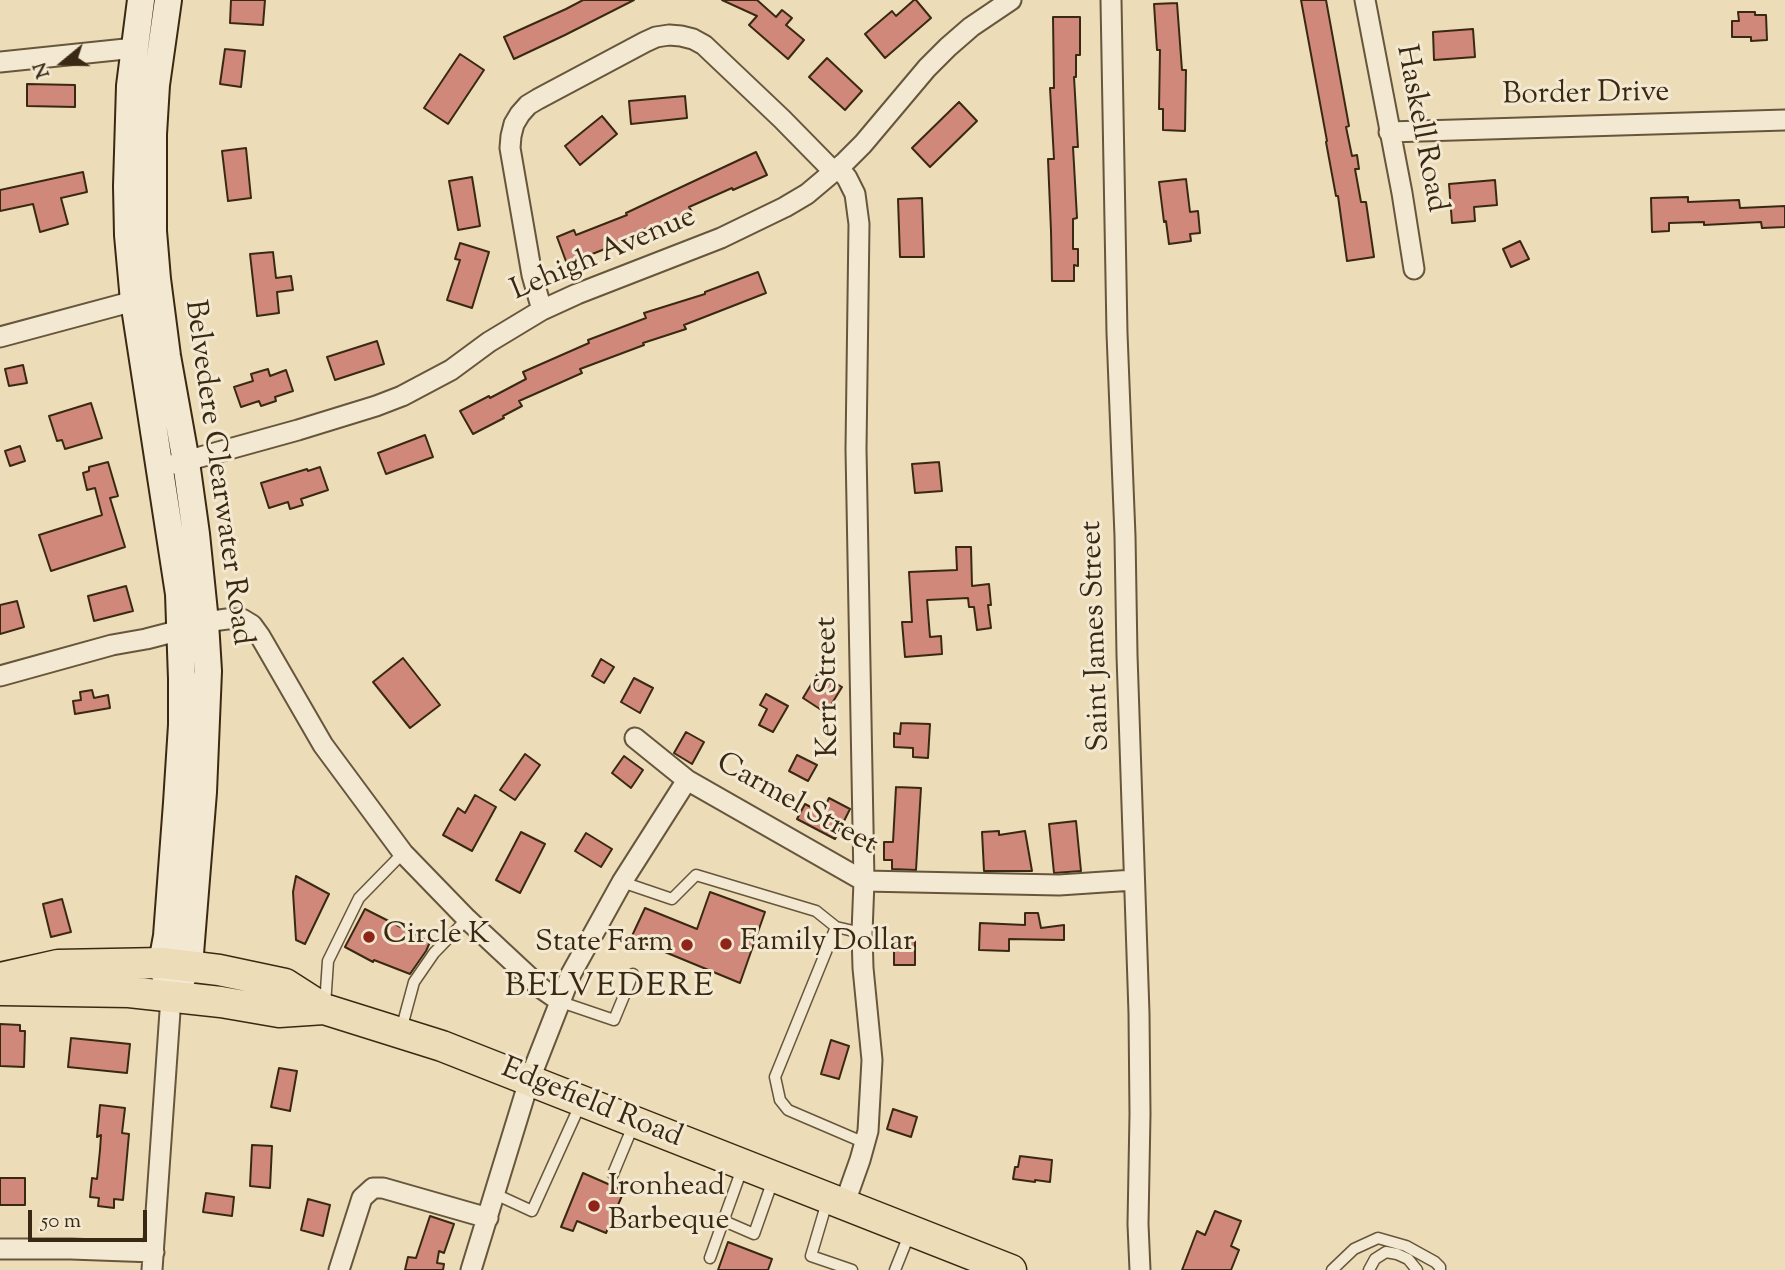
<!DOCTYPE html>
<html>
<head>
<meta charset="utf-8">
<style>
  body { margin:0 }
  #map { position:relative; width:1785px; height:1270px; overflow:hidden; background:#ecdcb8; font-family:"Sorts Mill Goudy",serif }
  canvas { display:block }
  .north { position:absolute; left:28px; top:28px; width:70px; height:70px; -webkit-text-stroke:5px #f3e8d1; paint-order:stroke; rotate:251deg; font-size:19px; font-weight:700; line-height:28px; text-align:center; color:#3a2912 }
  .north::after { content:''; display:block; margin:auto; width:24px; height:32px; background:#3a2912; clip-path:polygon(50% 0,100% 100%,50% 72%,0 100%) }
  .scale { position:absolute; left:28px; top:1210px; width:119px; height:32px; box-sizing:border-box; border:4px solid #3a2912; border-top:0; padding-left:9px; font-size:21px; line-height:24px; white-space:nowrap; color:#3a2912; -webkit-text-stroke:5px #f3e8d1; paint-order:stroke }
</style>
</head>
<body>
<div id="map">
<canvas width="1785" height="1270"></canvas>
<div class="north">N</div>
<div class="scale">50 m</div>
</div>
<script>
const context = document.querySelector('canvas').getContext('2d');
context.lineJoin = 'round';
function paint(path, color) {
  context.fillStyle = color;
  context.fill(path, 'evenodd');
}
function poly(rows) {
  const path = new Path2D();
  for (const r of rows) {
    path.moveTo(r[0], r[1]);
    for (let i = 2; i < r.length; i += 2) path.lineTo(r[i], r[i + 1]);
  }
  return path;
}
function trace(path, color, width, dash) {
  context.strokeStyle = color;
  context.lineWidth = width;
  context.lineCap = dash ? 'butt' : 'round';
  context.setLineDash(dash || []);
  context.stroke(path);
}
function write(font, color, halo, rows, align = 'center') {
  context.font = font + ' "Sorts Mill Goudy",serif';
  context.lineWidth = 6;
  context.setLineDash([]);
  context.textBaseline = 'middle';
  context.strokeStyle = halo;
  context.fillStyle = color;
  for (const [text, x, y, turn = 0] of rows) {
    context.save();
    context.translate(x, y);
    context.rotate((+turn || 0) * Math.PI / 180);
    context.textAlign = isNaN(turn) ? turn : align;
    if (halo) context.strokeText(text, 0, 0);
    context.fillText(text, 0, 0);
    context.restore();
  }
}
const building = poly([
  [231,0,265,0,263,25,230,23,231,0],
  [583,0,634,0,565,35,514,59,504,37,566,9,583,0],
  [722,0,757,0,776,17,782,10,792,18,786,25,804,40,788,59,749,25,757,16,722,0],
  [914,0,916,0,931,18,885,58,865,34,892,11,896,16,914,0],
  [1301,0,1326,0,1349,126,1346,127,1352,156,1357,155,1359,169,1355,169,1361,202,1366,202,1374,257,1347,261,1338,196,1336,196,1326,142,1327,141,1301,0],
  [1177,3,1182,70,1186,70,1185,131,1163,130,1163,109,1159,109,1160,50,1157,50,1154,4,1177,3],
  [1738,12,1755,12,1755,15,1766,15,1767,40,1751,41,1751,37,1732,37,1732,21,1739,21,1738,12],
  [1053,17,1080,17,1080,55,1076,55,1076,77,1074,77,1078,147,1073,147,1077,218,1073,219,1073,249,1078,249,1078,266,1074,265,1074,281,1052,281,1051,231,1048,159,1054,159,1050,88,1054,88,1053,17],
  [1473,29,1475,57,1434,60,1433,32,1473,29],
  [225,49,245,51,241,87,220,84,225,49],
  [460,54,484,70,448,124,424,108,460,54],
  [827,58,862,91,845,110,809,77,827,58],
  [27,84,75,85,75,107,27,106,27,84],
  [685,96,687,118,631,124,629,101,685,96],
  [959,102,977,121,930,167,912,148,959,102],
  [602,116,617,134,580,165,565,146,602,116],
  [246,148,251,198,228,201,222,151,246,148],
  [756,152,767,175,733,190,732,188,689,207,692,212,658,228,656,224,620,241,620,243,567,264,557,237,574,230,576,235,627,215,626,213,756,152],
  [83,172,87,192,61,198,68,224,40,232,33,204,0,211,0,190,83,172],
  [472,177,480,226,458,230,449,181,472,177],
  [1186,179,1190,212,1198,211,1200,233,1190,234,1191,241,1169,244,1166,221,1164,222,1159,182,1186,179],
  [1495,180,1497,205,1474,207,1475,221,1452,223,1449,184,1495,180],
  [1688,197,1688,202,1739,200,1740,208,1785,206,1785,227,1762,228,1761,222,1704,225,1704,222,1669,223,1669,231,1652,232,1651,198,1688,197],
  [922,198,924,257,900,257,898,199,922,198],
  [1520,241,1529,259,1511,267,1503,249,1520,241],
  [460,243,489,252,472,308,447,300,460,260,455,259,460,243],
  [273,252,276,278,291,276,293,290,277,292,279,313,257,316,250,254,273,252],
  [758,272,766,293,684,325,686,329,643,343,644,345,580,369,582,373,519,401,522,406,503,416,504,418,473,434,460,411,489,396,490,398,526,379,523,372,589,343,588,340,646,318,644,313,705,294,705,292,758,272],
  [377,341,384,364,335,380,327,357,377,341],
  [23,365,27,383,9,386,5,369,23,365],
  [268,369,270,376,286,370,293,391,275,397,276,401,261,406,259,401,241,407,234,387,253,381,251,374,268,369],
  [91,403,102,438,65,449,62,440,57,441,49,416,91,403],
  [425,435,433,457,386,474,378,453,425,435],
  [20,446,25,461,10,466,5,451,20,446],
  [108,462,118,496,110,498,125,547,51,571,39,535,102,515,95,488,87,490,83,473,89,471,89,467,108,462],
  [939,462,942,491,915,493,912,464,939,462],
  [320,467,328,490,301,499,303,505,290,509,288,502,269,508,261,483,307,469,308,471,320,467],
  [956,547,971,547,972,586,989,584,991,605,988,605,991,628,977,630,974,607,969,607,968,598,927,600,930,637,941,636,942,654,905,657,902,622,912,622,909,572,957,570,956,547],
  [126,586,133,611,94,621,88,596,126,586],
  [17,601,24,627,0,634,0,605,17,601],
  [403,658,440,705,410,728,373,682,403,658],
  [601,659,614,667,604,683,592,676,601,659],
  [818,673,842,687,826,713,803,698,818,673],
  [634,678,653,688,640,713,621,702,634,678],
  [92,690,94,698,108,695,110,708,75,714,73,701,81,700,80,692,92,690],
  [766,694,788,706,773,732,759,725,767,709,760,705,766,694],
  [901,723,930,724,928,758,913,757,913,748,894,747,894,733,900,734,901,723],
  [686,732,704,742,692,764,674,753,686,732],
  [525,754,540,765,515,800,500,790,525,754],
  [797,755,817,765,808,781,789,771,797,755],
  [624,756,643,770,631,788,612,773,624,756],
  [896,787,921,788,916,870,892,869,892,860,884,860,884,842,893,842,896,787],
  [475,795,496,807,472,851,443,835,458,808,465,813,475,795],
  [829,798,850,809,835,839,797,819,805,804,822,813,829,798],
  [1076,821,1081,871,1054,873,1049,824,1076,821],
  [999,831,999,835,1025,831,1032,871,984,871,982,832,999,831],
  [521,832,545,844,520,893,496,880,521,832],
  [586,833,612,849,601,867,575,851,586,833],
  [296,876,329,894,305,944,296,940,293,892,296,876],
  [710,892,765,912,740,983,631,938,645,908,697,929,710,892],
  [62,899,71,932,51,937,43,904,62,899],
  [365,909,430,942,426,951,410,974,374,960,373,962,345,947,365,909],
  [1025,913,1038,913,1041,928,1064,925,1064,940,1009,939,1009,951,979,950,980,923,1025,925,1025,913],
  [894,938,915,938,915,965,894,965,894,938],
  [0,1024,20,1025,20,1031,25,1031,24,1067,0,1066,0,1024],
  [71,1038,130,1044,127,1073,68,1067,71,1038],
  [831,1040,849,1046,839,1079,821,1074,831,1040],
  [279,1068,297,1071,290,1111,271,1107,279,1068],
  [100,1105,125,1108,122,1133,129,1134,123,1200,114,1199,114,1208,98,1206,99,1198,90,1197,92,1178,97,1179,100,1150,101,1135,97,1137,100,1105],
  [893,1109,917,1117,911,1137,887,1129,893,1109],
  [252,1145,272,1146,270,1188,250,1186,252,1145],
  [1020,1156,1052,1160,1050,1182,1035,1180,1035,1182,1013,1179,1015,1167,1018,1167,1020,1156],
  [583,1173,624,1191,606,1233,577,1221,573,1231,561,1227,583,1173],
  [0,1178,25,1178,25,1205,0,1205,0,1178],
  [206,1193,234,1197,232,1216,203,1212,206,1193],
  [308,1199,330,1205,323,1236,301,1230,308,1199],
  [1215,1211,1241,1221,1231,1246,1239,1250,1231,1270,1182,1270,1197,1231,1205,1235,1215,1211],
  [430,1216,454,1224,444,1253,439,1251,437,1263,444,1264,443,1270,405,1270,408,1257,416,1258,430,1216],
  [728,1242,772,1259,768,1270,718,1270,728,1242]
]);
const lane = poly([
  [622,882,672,899,696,875,816,911,836,927],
  [862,933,836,927,775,1077,780,1100,788,1110,865,1143],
  [561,1002,614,1020,633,974],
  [325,1005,328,961,359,898,403,853],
  [401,1030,414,982,434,953,467,919],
  [613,1174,633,1126],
  [495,1194,532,1211,580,1105],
  [827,1202,811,1256,852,1270],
  [724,1221,754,1234,773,1180],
  [710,1258,743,1166],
  [895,1270,909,1235],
  [1332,1270,1354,1249,1378,1238,1406,1246,1435,1262,1440,1267,1440,1270],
  [1369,1270,1375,1259,1386,1252,1397,1254,1408,1259,1417,1270]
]);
const street = poly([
  [1111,0,1117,333,1125,536,1127,655,1139,1013,1140,1114,1138,1224,1140,1270],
  [1365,0,1402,193,1414,269],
  [0,62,135,48],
  [1389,132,1785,120],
  [839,168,847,178,855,194,859,224,856,449,864,881,862,933,863,968,872,1060,868,1131,860,1160,844,1205],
  [542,310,532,275,510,148,511,136,514,124,520,114,528,105,538,99,645,42,656,37,669,35,681,36,693,39,704,45,782,119,834,172],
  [0,337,134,301],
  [175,464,298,430,376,406,402,396,451,370,489,342,542,310,577,294,721,238,785,207,807,194,845,162,863,144,927,68,948,47,971,27,1011,0],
  [0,676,112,645,146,639,181,630,205,622,227,619,242,619,252,625,260,636,323,745,403,853,467,919,541,988,561,1002],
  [635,738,687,780,864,881,1059,885,1134,880],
  [0,1249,71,1249,154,1252],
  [152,1270,171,997],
  [339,1270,362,1198,373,1188,383,1188,488,1218],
  [471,1270,529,1081,571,974,622,882,687,780]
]);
const secondary = poly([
  [141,0,130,86,127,186,128,235,134,301,179,594,182,679,182,725,177,803,167,936,162,963,167,982],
  [168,0,156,85,153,134,153,231,157,279,167,356,186,462,196,534,205,622,208,671,203,792,189,966,171,997]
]);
const primary = poly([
  [0,978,58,965,162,963,219,970,285,984,324,1009,442,1046,1011,1270],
  [1,990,129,992,221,1002,279,1012,324,1009]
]);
const markers = [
  [369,937,7,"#8f2418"],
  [726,944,7,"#8f2418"],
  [687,945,7,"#8f2418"],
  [594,1206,7,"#8f2418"]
];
const streetNames = [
  ["Border Drive",1586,96,-1],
  ["Haskell Road",1419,129,79],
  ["Lehigh Avenue",604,256,-23],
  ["Belvedere Clearwater Road",216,473,82],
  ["Saint James Street",1098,636,-92],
  ["Kerr Street",830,687,-91],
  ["Carmel Street",796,806,29],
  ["Edgefield Road",591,1105,22]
];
const poiNames = [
  ["Circle K",383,937],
  ["Family Dollar",740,944],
  ["State Farm",673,945,"right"],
  ["Ironhead",608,1189],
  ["Barbeque",608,1223]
];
const quarterNames = [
  ["BELVEDERE",610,989]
];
paint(building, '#d0887b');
trace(building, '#3a2912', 2);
trace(lane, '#66563c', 13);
trace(street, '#66563c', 23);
trace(secondary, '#3a2912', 30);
trace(primary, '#3a2912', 33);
trace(lane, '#f3e8d1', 10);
trace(street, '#f3e8d1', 19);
trace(secondary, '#f3e8d1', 26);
trace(primary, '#ecdcb8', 30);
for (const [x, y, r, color] of markers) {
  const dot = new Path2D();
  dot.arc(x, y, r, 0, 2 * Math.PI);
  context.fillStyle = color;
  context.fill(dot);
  trace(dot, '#f3e8d1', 2.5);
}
write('30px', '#3a2912', '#f3e8d1', streetNames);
write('30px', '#3a2912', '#f3e8d1', poiNames, 'left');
context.letterSpacing = '2px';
write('33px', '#3a2912', '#f3e8d1', quarterNames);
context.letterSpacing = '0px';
</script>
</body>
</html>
